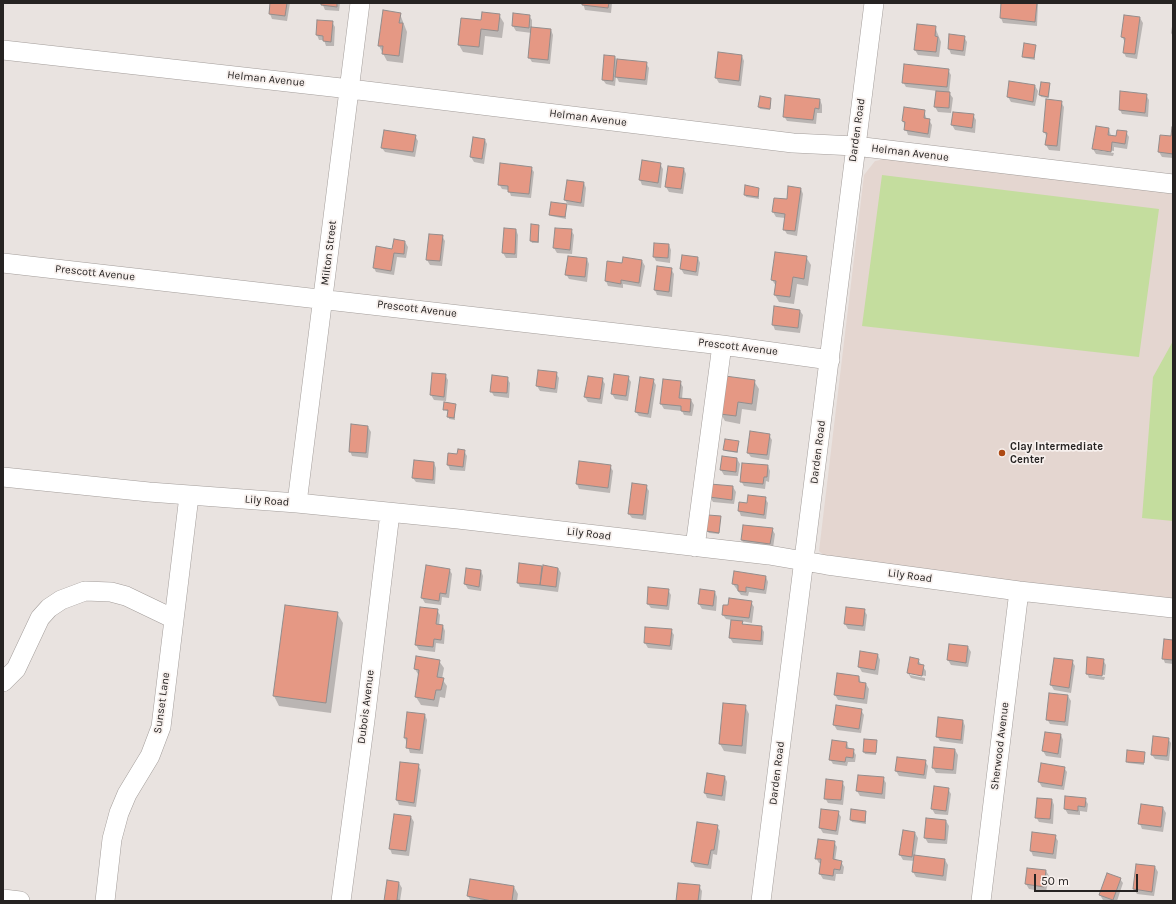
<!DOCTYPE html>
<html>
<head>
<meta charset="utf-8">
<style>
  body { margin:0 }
  #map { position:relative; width:1176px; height:904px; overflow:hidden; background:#e9e3e0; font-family:Karla,sans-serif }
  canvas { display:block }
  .frame { position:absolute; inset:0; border:4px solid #262322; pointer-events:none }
  .scale { position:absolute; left:1034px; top:874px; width:104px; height:18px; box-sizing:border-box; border:2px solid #262322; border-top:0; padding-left:5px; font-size:12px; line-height:14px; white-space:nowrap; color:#262322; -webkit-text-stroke:3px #f7f0ed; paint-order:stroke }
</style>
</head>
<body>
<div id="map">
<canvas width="1176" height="904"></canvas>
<div class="frame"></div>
<div class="scale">50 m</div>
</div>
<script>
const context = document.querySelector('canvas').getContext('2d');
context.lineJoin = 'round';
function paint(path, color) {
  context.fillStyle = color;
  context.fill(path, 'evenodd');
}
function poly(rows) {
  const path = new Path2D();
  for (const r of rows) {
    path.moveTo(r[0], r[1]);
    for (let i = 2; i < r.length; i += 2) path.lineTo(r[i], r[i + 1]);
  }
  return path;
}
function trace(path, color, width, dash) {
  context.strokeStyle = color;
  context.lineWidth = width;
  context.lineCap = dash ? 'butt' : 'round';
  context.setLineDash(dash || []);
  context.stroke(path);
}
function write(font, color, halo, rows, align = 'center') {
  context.font = font + ' Karla,sans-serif';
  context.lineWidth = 3.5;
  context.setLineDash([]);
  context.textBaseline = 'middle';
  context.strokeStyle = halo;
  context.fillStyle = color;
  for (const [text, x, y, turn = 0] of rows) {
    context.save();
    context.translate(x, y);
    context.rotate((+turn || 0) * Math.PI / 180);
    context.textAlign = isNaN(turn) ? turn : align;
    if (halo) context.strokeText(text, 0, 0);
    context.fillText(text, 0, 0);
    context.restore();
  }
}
const built = poly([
  [889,158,1173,191,1173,601,1076,590,823,555,819,551,864,175,875,161]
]);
const green = poly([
  [882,175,1159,209,1139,357,862,326],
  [1173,341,1173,521,1142,518,1153,377]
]);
const shadow = poly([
  [271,3,290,3,287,21,272,19,270,14],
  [322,3,340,3,339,11,325,10],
  [583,3,612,3,611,13,585,10],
  [1002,3,1038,3,1037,26,1003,23,1001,18],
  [400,14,407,32,403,63,387,61,379,46],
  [514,14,529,16,532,20,532,28,551,30,553,35,550,64,532,62,529,57,532,33,516,31,513,26],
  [499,15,504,23,502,38,485,36,483,55,463,52,459,45,482,21],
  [1140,18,1143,23,1137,59,1126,57,1124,53,1125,42,1122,37],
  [1173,20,1173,36,1171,33],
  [332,22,335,27,334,46,326,46,324,40,319,40,317,35],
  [935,27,941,42,939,57,918,55,915,50],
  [950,35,964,37,967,42,965,56,951,54,949,49],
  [1035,46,1035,60,1024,58,1023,56],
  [742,56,744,61,741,86,719,83,716,78],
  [615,57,618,63,646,63,649,68,647,85,619,82,616,76,615,86,606,84,603,80],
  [948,70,951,75,949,93,953,98,951,113,938,112,935,107,937,91,906,87,903,82],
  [1010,83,1035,86,1038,91,1035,106,1011,102,1008,97],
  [1050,84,1049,98,1041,97,1040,95],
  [1146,95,1149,100,1148,117,1122,114,1120,110],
  [770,99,770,110,760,109,759,107],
  [820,100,822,105,822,113,817,113,816,124,787,121,784,116],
  [1061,102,1064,107,1060,151,1049,150,1046,145,1047,137,1044,132],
  [904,109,924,111,927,120,929,120,932,125,930,138,908,135,903,121],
  [973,115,976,120,975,133,955,130,952,125],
  [1173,128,1173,158,1162,157,1159,152,1172,137],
  [1109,129,1111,136,1117,137,1126,132,1129,137,1127,149,1114,147,1114,151,1095,148,1095,150,1114,153,1113,156,1096,154,1093,149],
  [415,136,418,141,415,157,385,152,382,148],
  [485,140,487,144,484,164,474,162,471,157],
  [642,161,660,164,663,169,661,188,642,185,640,180],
  [531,168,534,172,531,198,511,196,509,190,502,189,499,184],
  [684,169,686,174,683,194,669,192,666,187],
  [568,181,584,183,586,188,584,207,568,205,565,200],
  [759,188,759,199,746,197,745,194],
  [801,189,803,194,797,236,787,234,784,229,785,218,776,217,773,212],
  [566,205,566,219,551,216,550,214],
  [539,226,539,243,532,243,531,241],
  [516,230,518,235,517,258,506,258,503,253],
  [571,230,574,235,572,254,557,253,554,248],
  [442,236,445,241,442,266,430,265,427,260],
  [405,242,408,247,406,258,397,257,394,275,376,272,374,268],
  [669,245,671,250,670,263,656,261,654,257],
  [806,257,811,265,808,286,797,284,794,304,779,302,775,295,776,286,772,280],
  [698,258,700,263,698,276,684,274,681,269],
  [587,259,589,264,587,282,569,279,566,274],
  [642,261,645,266,641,287,623,284,623,288,608,286,606,281,608,262,623,264],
  [671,269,674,274,672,297,657,295,655,290],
  [800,311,803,315,800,333,775,330,773,325],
  [556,373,559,378,557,393,540,391,537,386],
  [445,375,448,380,446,401,434,400,431,395],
  [628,377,631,382,628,401,615,399,612,394],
  [507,378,510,383,509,398,494,396,491,391],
  [602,379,605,384,602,404,588,402,585,397],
  [653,380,656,385,651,418,639,416,636,412],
  [754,381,759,389,756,411,742,409,740,424,725,421,721,414],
  [680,382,683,387,682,399,691,400,694,405,692,416,684,415,682,411,664,409,661,404],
  [455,405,455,420,449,419,449,412,445,410],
  [368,427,371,432,368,458,352,456,350,451],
  [769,435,772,440,769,460,751,457,748,453],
  [738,442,738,453,725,451,724,449],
  [464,451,467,456,465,471,450,470,448,465],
  [737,459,740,464,738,476,724,475,721,470],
  [434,463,436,468,435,484,416,482,413,478],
  [610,466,613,471,610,493,579,489,577,484],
  [768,466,770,471,769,482,766,481,765,489,744,486,741,481],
  [646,486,649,491,646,520,632,518,629,514],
  [733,487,736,492,734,504,713,502,710,497],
  [765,498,768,503,766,519,741,516,739,511,748,504],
  [720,517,719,534,709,533,707,531],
  [772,529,775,534,773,548,744,545,742,540],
  [541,567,543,571,558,568,561,573,558,592,520,587,518,583],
  [449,569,452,574,449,598,442,597,441,605,425,603,422,598],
  [467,569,481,571,483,576,481,591,468,589,465,584],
  [766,577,768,582,766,594,749,592,748,596,741,595,733,584],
  [668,590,671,595,669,610,651,608,648,604],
  [715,592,717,597,716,611,702,609,699,604],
  [751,602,754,607,752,623,741,621,744,625,761,627,764,632,763,645,733,643,730,638,732,620,726,619,723,615,729,606],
  [847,608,864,610,867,615,865,631,848,629,845,624],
  [437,610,440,615,439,626,443,626,445,631,444,644,436,643,435,652,419,650,416,645],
  [337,613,343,623,331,713,279,706,274,696],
  [646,628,671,630,674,635,672,650,648,648,645,643],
  [1173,641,1173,664,1165,663,1163,658],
  [968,647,971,652,968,667,951,665,948,660],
  [861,652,878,655,880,660,878,675,862,672,859,667],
  [911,658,918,660,926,671,926,676,910,673,910,675,925,678,925,681,911,678,908,673],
  [1055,659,1072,661,1075,666,1071,693,1054,690,1051,685],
  [1103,660,1106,665,1105,675,1088,673,1088,675,1105,677,1104,680,1089,678,1087,673],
  [439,661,444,668,442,679,447,686,445,698,440,697,438,707,421,705,416,697,419,676,415,669],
  [838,674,859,677,861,683,866,684,869,689,867,704,838,700,835,695],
  [1068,696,1071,701,1068,726,1050,724,1047,719],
  [745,706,749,714,746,754,724,751,720,744],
  [861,710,864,715,861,733,837,730,834,725],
  [425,715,427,720,423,754,410,753,405,738],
  [963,721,965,726,963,744,940,741,937,736],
  [1046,733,1061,735,1063,740,1061,758,1046,756,1043,751],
  [1168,739,1171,743,1169,761,1155,759,1152,755],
  [876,741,876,755,865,754,864,752],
  [847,743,849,749,853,750,856,755,855,762,848,762,847,766,833,764,830,759],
  [955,750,958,755,956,774,936,773,933,768],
  [1144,753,1144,765,1128,763,1127,761],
  [897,758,925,761,928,766,926,779,899,776,896,771],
  [418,765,421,770,416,807,399,805,397,800],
  [1064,768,1067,772,1064,790,1042,787,1039,782],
  [707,774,725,777,727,782,725,801,707,798,705,793],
  [883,778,886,783,885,799,860,796,857,791],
  [842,782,845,787,843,805,828,803,825,798],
  [948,789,951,794,948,815,935,814,932,809],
  [1085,799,1088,804,1087,812,1080,811,1080,815,1068,814,1065,809],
  [1052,800,1054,805,1053,824,1039,822,1036,817],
  [1163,808,1166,813,1163,832,1142,829,1140,824],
  [838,812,841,817,838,835,823,833,820,828],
  [866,812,866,824,852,822,851,820],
  [411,817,414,822,409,856,392,854,390,849],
  [946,821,949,826,947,844,928,843,925,838],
  [717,826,720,831,717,855,713,854,711,869,695,867,692,862],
  [915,833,918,838,915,856,945,860,948,865,946,881,916,877,913,872,915,861,903,860,900,855],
  [1055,836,1058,841,1056,859,1033,856,1031,851],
  [834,842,837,847,835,861,841,862,844,867,843,874,836,874,835,881,823,879,820,874,822,864,819,863,816,858],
  [1155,867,1158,872,1154,896,1137,894,1134,889],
  [1028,869,1046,871,1049,876,1046,892,1029,889,1026,884],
  [1120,879,1123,883,1117,901,1103,900,1100,895],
  [399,883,402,888,400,901,385,901],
  [699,886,702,891,701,901,677,901],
  [514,887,518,894,517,901,471,901,468,896]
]);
const building = poly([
  [270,3,287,3,285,16,269,14,270,3],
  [321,3,337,3,337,7,321,5,321,3],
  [582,3,609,3,608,8,582,5,582,3],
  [1001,3,1037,3,1035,22,1000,18,1001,3],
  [383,10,401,13,399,23,403,23,399,56,382,54,383,46,378,46,383,10],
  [482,12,500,14,498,31,481,29,479,47,458,45,461,18,481,20,482,12],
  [513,13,530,15,529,28,512,26,513,13],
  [1124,15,1140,17,1135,54,1123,53,1125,38,1121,37,1124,15],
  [317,20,333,21,331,42,323,41,323,36,316,35,317,20],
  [917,24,936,26,935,36,938,37,936,52,914,50,917,24],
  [531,27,551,29,548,60,528,58,531,27],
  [949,34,965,36,963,51,948,49,949,34],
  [1024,43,1036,45,1034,58,1022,57,1024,43],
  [718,52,742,55,739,81,715,78,718,52],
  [604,55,615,56,613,81,602,80,604,55],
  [617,59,647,62,645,80,615,77,617,59],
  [904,64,949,69,947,87,902,83,904,64],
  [1009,81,1035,85,1033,102,1007,97,1009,81],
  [1041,82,1050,83,1048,97,1039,95,1041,82],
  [936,91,950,92,949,108,934,107,936,91],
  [1120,91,1147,94,1145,113,1119,110,1120,91],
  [785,95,820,99,819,109,815,108,813,120,783,117,785,95],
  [760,96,771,98,770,109,758,107,760,96],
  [1046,99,1062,101,1057,146,1045,145,1047,133,1043,132,1046,99],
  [904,107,925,110,924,118,930,119,928,134,904,130,905,122,902,121,904,107],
  [953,112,974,114,972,128,951,125,953,112],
  [1096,126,1109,128,1108,135,1116,136,1117,130,1127,131,1125,144,1112,142,1111,152,1092,149,1096,126],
  [1172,127,1173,127,1173,154,1158,152,1160,135,1171,136,1172,127],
  [384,130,416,135,413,152,381,148,384,130],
  [473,137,485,139,482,159,470,157,473,137],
  [642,160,661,163,658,183,639,180,642,160],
  [500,163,532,167,529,194,508,192,508,186,498,185,500,163],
  [668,166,684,168,681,189,665,187,668,166],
  [567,180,584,182,581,203,564,200,567,180],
  [745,185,759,188,758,197,744,195,745,185],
  [788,186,801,188,795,231,783,230,785,214,772,212,774,198,787,199,788,186],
  [551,202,567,204,565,217,549,215,551,202],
  [531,224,539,225,538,242,530,241,531,224],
  [504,228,516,229,515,254,502,253,504,228],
  [555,228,572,229,570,250,553,248,555,228],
  [429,234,443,235,440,261,426,260,429,234],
  [394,239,405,241,404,254,394,253,391,271,373,268,376,246,392,249,394,239],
  [654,243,669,244,668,258,653,257,654,243],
  [775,252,807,256,804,279,793,277,790,297,774,295,776,281,771,280,775,252],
  [682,255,698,257,696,272,680,269,682,255],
  [568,256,587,258,585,277,565,275,568,256],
  [623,257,642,260,639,283,621,280,621,284,605,281,607,261,622,263,623,257],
  [657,266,672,268,669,292,654,290,657,266],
  [774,306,800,310,798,328,772,325,774,306],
  [538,370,557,372,555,389,536,386,538,370],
  [432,373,446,374,444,397,430,395,432,373],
  [614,374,629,376,626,396,611,394,614,374],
  [492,375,508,377,507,393,490,392,492,375],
  [588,376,603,378,600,399,584,397,588,376],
  [725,376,755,380,752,404,738,402,736,416,720,414,725,376],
  [640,377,654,379,648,414,635,412,640,377],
  [663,379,681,381,679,398,691,399,690,412,681,411,681,406,660,404,663,379],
  [444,402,456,404,454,418,447,417,448,410,443,410,444,402],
  [351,424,368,426,366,453,349,452,351,424],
  [750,431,770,434,767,455,747,453,750,431],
  [725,439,739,441,737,452,723,450,725,439],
  [458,449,465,450,463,467,447,465,448,453,457,454,458,449],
  [722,456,737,458,736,472,720,470,722,456],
  [414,460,434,462,433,480,412,478,414,460],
  [579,461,611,465,608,488,576,484,579,461],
  [742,463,768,465,767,477,764,477,763,484,740,482,742,463],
  [632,483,647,485,643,515,628,514,632,483],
  [710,484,733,486,732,500,709,497,710,484],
  [748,495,766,497,764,515,738,511,739,502,747,503,748,495],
  [708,515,721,516,719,533,706,531,708,515],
  [743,525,773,528,770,544,741,540,743,525],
  [519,563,542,566,540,585,517,583,519,563],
  [426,565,450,569,446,594,440,593,439,601,421,598,426,565],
  [543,565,558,568,556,587,540,585,543,565],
  [466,568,481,570,479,587,464,584,466,568],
  [734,571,766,576,764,590,746,587,746,592,738,591,738,585,732,584,734,571],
  [648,587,669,589,667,606,647,604,648,587],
  [700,589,715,591,713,606,698,604,700,589],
  [729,598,752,601,749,618,722,615,723,605,728,605,729,598],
  [285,605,338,612,326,703,273,696,285,605],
  [420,607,438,609,436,624,443,625,441,640,434,639,433,647,415,645,420,607],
  [846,607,865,609,863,626,844,624,846,607],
  [731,620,743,621,742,624,762,626,761,641,729,638,731,620],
  [645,627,672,629,670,646,644,643,645,627],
  [1164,639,1173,640,1173,660,1162,659,1164,639],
  [949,644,968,646,966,663,947,660,949,644],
  [860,651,878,654,875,670,858,667,860,651],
  [416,656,440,660,437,677,444,678,441,690,436,690,434,700,415,697,419,670,414,669,416,656],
  [910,657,919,659,918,664,924,665,922,676,907,673,910,657],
  [1087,657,1104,659,1102,676,1086,674,1087,657],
  [1054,658,1073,660,1069,688,1050,685,1054,658],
  [837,673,859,676,859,682,866,683,864,699,834,695,837,673],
  [1049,693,1068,695,1065,722,1046,720,1049,693],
  [723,703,746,705,742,746,719,744,723,703],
  [836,705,862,709,859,729,833,725,836,705],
  [407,712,425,714,420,750,406,748,407,738,404,738,407,712],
  [938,717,963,720,961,740,936,737,938,717],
  [1045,732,1061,734,1058,754,1042,751,1045,732],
  [1153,736,1169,738,1167,756,1151,755,1153,736],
  [864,739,877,740,876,753,863,752,864,739],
  [832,740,847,742,846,748,854,749,853,758,846,757,845,762,829,760,832,740],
  [934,747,955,749,953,770,932,768,934,747],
  [1127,750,1145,752,1144,763,1126,762,1127,750],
  [897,757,926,760,924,775,895,771,897,757],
  [400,762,419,764,414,803,396,800,400,762],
  [1041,763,1065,767,1062,786,1038,782,1041,763],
  [707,773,725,776,722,796,704,793,707,773],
  [858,775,884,777,882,794,856,791,858,775],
  [826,779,843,781,841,800,824,799,826,779],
  [934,786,949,788,946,811,931,809,934,786],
  [1065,796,1086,798,1085,807,1078,806,1078,811,1064,809,1065,796],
  [1037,798,1052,799,1050,819,1035,818,1037,798],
  [1141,804,1163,807,1161,827,1138,824,1141,804],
  [821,809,839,811,836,831,819,828,821,809],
  [851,809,866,811,865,822,850,820,851,809],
  [394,814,411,816,406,851,389,849,394,814],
  [926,818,946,820,945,840,924,838,926,818],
  [697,822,718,825,714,850,711,850,708,865,691,862,697,822],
  [903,830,915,832,912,857,899,855,903,830],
  [1032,832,1056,835,1053,854,1030,851,1032,832],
  [818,839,835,841,833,859,842,861,840,870,834,869,833,876,819,874,821,859,815,859,818,839],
  [914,855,945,859,943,876,912,872,914,855],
  [1136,864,1155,866,1152,892,1133,889,1136,864],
  [1027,868,1046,870,1044,887,1025,884,1027,868],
  [1107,873,1121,878,1113,900,1099,895,1107,873],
  [470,879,514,886,512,901,492,901,467,896,470,879],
  [387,880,399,882,397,900,404,901,384,901,387,880],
  [678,883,700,885,698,901,676,901,678,883]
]);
const minor = poly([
  [3,50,350,89,793,143,855,146,1173,184],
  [3,263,722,345,830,360],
  [3,477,149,492,297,503,458,519,769,555,827,565,1019,591,1173,608],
  [297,503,360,3],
  [695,547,722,345],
  [3,682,16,669,40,618,49,608,61,600,85,591,111,592,126,596,174,619],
  [3,899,20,901],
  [105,901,112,839,119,813,127,794,150,756,161,727,189,496],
  [341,901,365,720,390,513],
  [761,901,874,3],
  [981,901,1019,591]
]);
const markers = [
  [1002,453,4,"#ad4913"]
];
const streetNames = [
  ["Helman Avenue",266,79,6],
  ["Helman Avenue",588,118,7],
  ["Darden Road",857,130,-82],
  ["Helman Avenue",910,153,7],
  ["Milton Street",329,253,-83],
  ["Prescott Avenue",95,273,6],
  ["Prescott Avenue",417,309,7],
  ["Prescott Avenue",738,347,7],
  ["Darden Road",818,452,-83],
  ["Lily Road",267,501,4],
  ["Lily Road",589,534,7],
  ["Lily Road",910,576,8],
  ["Sunset Lane",162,703,-82],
  ["Dubois Avenue",366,707,-83],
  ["Sherwood Avenue",1000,746,-83],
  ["Darden Road",777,773,-83]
];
const poiNames = [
  ["Clay Intermediate",1010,447],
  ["Center",1010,460]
];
paint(built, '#e4d6d0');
paint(green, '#c4dd9e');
paint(shadow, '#0003');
paint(building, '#e59884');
trace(building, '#938d8c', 1);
trace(minor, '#a39d9a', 20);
trace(minor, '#fff', 19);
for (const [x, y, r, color] of markers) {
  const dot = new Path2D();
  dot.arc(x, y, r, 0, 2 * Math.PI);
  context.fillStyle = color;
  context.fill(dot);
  trace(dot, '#f7f0ed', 1.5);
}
write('11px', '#262322', '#f7f0ed', streetNames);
write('bold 11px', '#262322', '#f7f0ed', poiNames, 'left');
</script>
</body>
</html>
